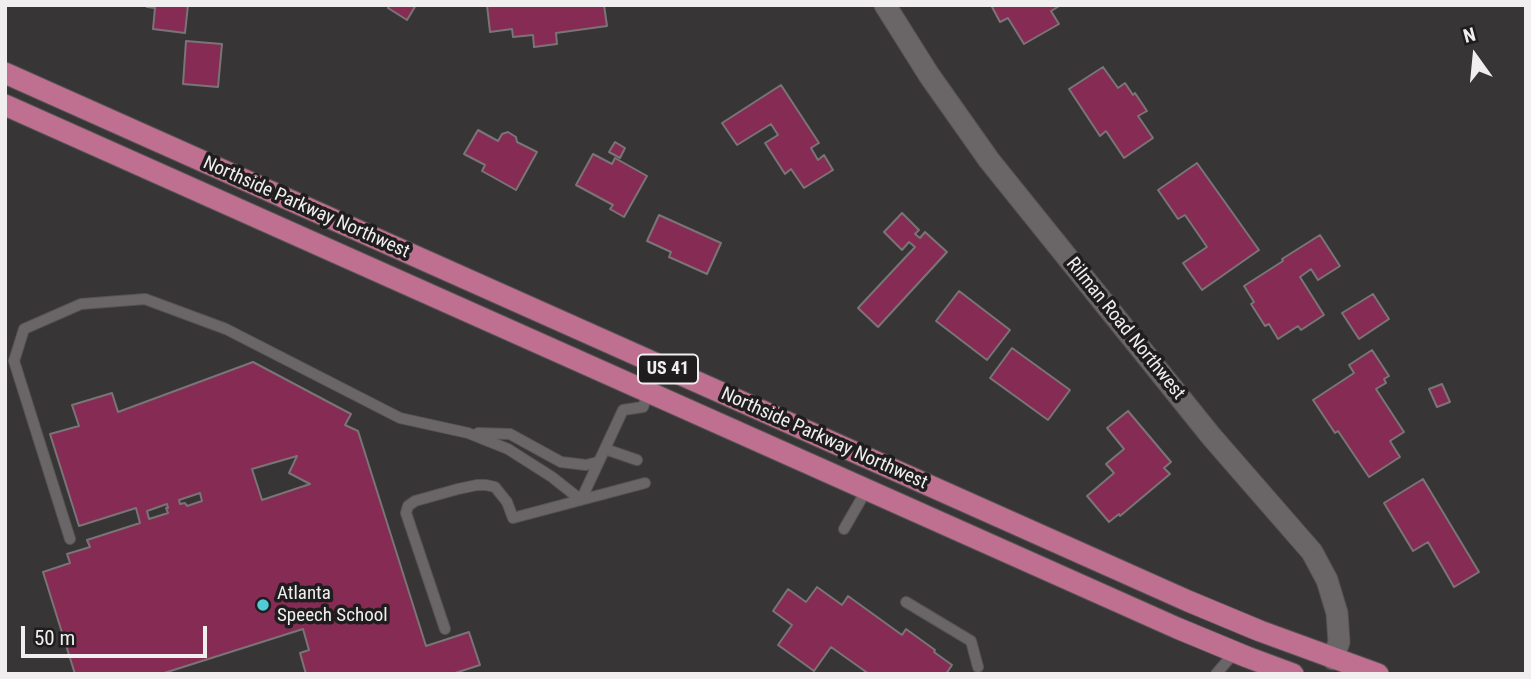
<!DOCTYPE html>
<html>
<head>
<meta charset="utf-8">
<style>
  body { margin:0 }
  #map { position:relative; width:1531px; height:679px; overflow:hidden; background:#383536; font-family:"Roboto Condensed",sans-serif }
  canvas { display:block }
  .frame { position:absolute; inset:0; border:7px solid #f0eeee; pointer-events:none }
  .north { position:absolute; left:1440px; top:21px; width:70px; height:70px; -webkit-text-stroke:5px #1f1d1d; paint-order:stroke; rotate:345deg; font-size:19px; font-weight:700; line-height:28px; text-align:center; color:#f0eeee }
  .north::after { content:''; display:block; margin:auto; width:24px; height:32px; background:#f0eeee; clip-path:polygon(50% 0,100% 100%,50% 72%,0 100%) }
  .scale { position:absolute; left:21px; top:626px; width:186px; height:32px; box-sizing:border-box; border:4px solid #f0eeee; border-top:0; padding-left:9px; font-size:21px; line-height:24px; white-space:nowrap; color:#f0eeee; -webkit-text-stroke:5px #1f1d1d; paint-order:stroke }
</style>
</head>
<body>
<div id="map">
<canvas width="1531" height="679"></canvas>
<div class="frame"></div>
<div class="north">N</div>
<div class="scale">50 m</div>
</div>
<script>
const context = document.querySelector('canvas').getContext('2d');
context.lineJoin = 'round';
function paint(path, color) {
  context.fillStyle = color;
  context.fill(path, 'evenodd');
}
function poly(rows) {
  const path = new Path2D();
  for (const r of rows) {
    path.moveTo(r[0], r[1]);
    for (let i = 2; i < r.length; i += 2) path.lineTo(r[i], r[i + 1]);
  }
  return path;
}
function trace(path, color, width, dash) {
  context.strokeStyle = color;
  context.lineWidth = width;
  context.lineCap = dash ? 'butt' : 'round';
  context.setLineDash(dash || []);
  context.stroke(path);
}
function write(font, color, halo, rows, align = 'center') {
  context.font = font + ' "Roboto Condensed",sans-serif';
  context.lineWidth = 7;
  context.setLineDash([]);
  context.textBaseline = 'middle';
  context.strokeStyle = halo;
  context.fillStyle = color;
  for (const [text, x, y, turn = 0] of rows) {
    context.save();
    context.translate(x, y);
    context.rotate((+turn || 0) * Math.PI / 180);
    context.textAlign = isNaN(turn) ? turn : align;
    if (halo) context.strokeText(text, 0, 0);
    context.fillText(text, 0, 0);
    context.restore();
  }
}
const building = poly([
  [148,5,188,5,185,33,153,29,155,8,147,7,148,5],
  [389,5,416,5,407,20,388,8,389,5],
  [487,5,604,5,607,26,556,33,557,44,534,47,533,35,513,37,512,29,490,32,487,5],
  [991,5,1061,5,1051,11,1059,24,1024,44,1008,18,1000,22,991,5],
  [186,41,222,44,218,87,183,84,186,41],
  [1103,67,1118,88,1125,83,1133,95,1135,93,1147,111,1138,116,1153,138,1124,158,1106,131,1100,136,1069,89,1103,67],
  [781,85,819,143,811,148,818,160,824,155,833,170,804,188,791,169,785,174,765,143,778,135,771,124,737,145,722,123,781,85],
  [478,130,498,141,502,134,508,132,516,137,517,142,537,152,516,190,482,171,485,165,464,154,478,130],
  [615,142,625,148,620,158,609,152,615,142],
  [593,154,612,164,615,158,647,176,624,217,610,209,613,205,576,185,593,154],
  [1197,163,1259,250,1202,290,1183,263,1207,247,1185,215,1178,219,1158,190,1197,163],
  [902,213,919,230,915,234,920,238,925,232,947,252,878,327,858,308,915,247,909,242,902,250,884,232,902,213],
  [659,215,721,243,707,274,669,257,671,252,647,241,659,215],
  [1320,235,1340,266,1318,280,1311,269,1300,277,1324,315,1301,330,1298,326,1278,339,1269,324,1265,326,1251,304,1254,302,1244,286,1283,261,1282,259,1320,235],
  [959,291,1010,330,987,360,936,321,959,291],
  [1373,294,1389,319,1359,339,1342,313,1373,294],
  [1012,348,1070,390,1048,420,990,378,1012,348],
  [1372,350,1389,376,1384,379,1386,383,1376,389,1404,432,1390,441,1400,457,1369,477,1338,431,1335,433,1313,400,1354,373,1349,365,1372,350],
  [253,362,351,414,345,425,358,431,426,646,469,632,480,665,452,674,306,674,300,653,309,650,303,629,161,674,75,674,43,572,70,563,67,554,90,547,87,540,140,523,136,508,79,526,50,434,79,426,72,405,112,393,118,412,253,362],
  [297,456,289,473,310,484,262,500,252,469,297,456],
  [200,493,202,501,187,506,185,503,180,504,179,500,200,493],
  [167,504,168,508,166,508,168,513,149,519,147,511,167,504],
  [1442,384,1450,402,1437,407,1429,389,1442,384],
  [1128,411,1171,462,1164,468,1170,474,1120,516,1119,514,1109,522,1087,496,1114,473,1106,464,1124,449,1107,428,1128,411],
  [1423,479,1479,572,1454,587,1428,542,1413,551,1384,503,1423,479],
  [817,587,842,605,848,596,902,635,906,629,935,650,934,652,952,665,946,674,869,674,831,647,814,671,778,645,792,625,773,611,788,589,806,602,817,587]
]);
const lane = poly([
  [478,433,510,434,561,462,586,465,598,462],
  [605,449,637,460],
  [581,500,623,410,643,407,658,364],
  [844,529,867,489],
  [70,539,14,361,24,329,81,304,145,299,226,329,400,418,468,433,508,449,552,477,581,500],
  [906,602,971,641,978,667],
  [445,629,406,513,408,506,415,501,458,489,477,485,486,485,495,487,507,502,513,518,645,483],
  [1216,674,1235,652]
]);
const street = poly([
  [885,5,929,75,989,160,1211,436,1312,552,1327,580,1337,613,1339,642,1333,659]
]);
const primary = poly([
  [5,73,1188,601,1260,631,1378,674],
  [5,105,1177,628,1247,657,1293,674]
]);
const markers = [
  [263,605,7,"#52cbd9"]
];
const shields = [
  [668,369,60]
];
const shieldNames = [
  ["US 41",668,369]
];
const streetNames = [
  ["Northside Parkway Northwest",306,208,24],
  ["Rilman Road Northwest",1125,329,51],
  ["Northside Parkway Northwest",824,439,24]
];
const poiNames = [
  ["Atlanta",277,594],
  ["Speech School",277,616]
];
paint(building, '#862c54');
trace(building, '#797576', 2);
trace(lane, '#565353', 12);
trace(street, '#565353', 23);
trace(primary, '#565353', 23);
trace(lane, '#6a6667', 10);
trace(street, '#6a6667', 21);
trace(primary, '#bf7090', 21);
for (const [x, y, r, color] of markers) {
  const dot = new Path2D();
  dot.arc(x, y, r, 0, 2 * Math.PI);
  context.fillStyle = color;
  context.fill(dot);
  trace(dot, '#1f1d1d', 2.5);
}
for (const [x, y, w] of shields) {
  const box = new Path2D();
  box.roundRect(x - w / 2, y - 14.5, w, 29, 5);
  context.fillStyle = '#1f1d1d';
  context.fill(box);
  trace(box, '#f0eeee', 2);
}
write('bold 18px', '#f0eeee', null, shieldNames);
write('19px', '#f0eeee', '#1f1d1d', streetNames);
write('19px', '#f0eeee', '#1f1d1d', poiNames, 'left');
</script>
</body>
</html>
